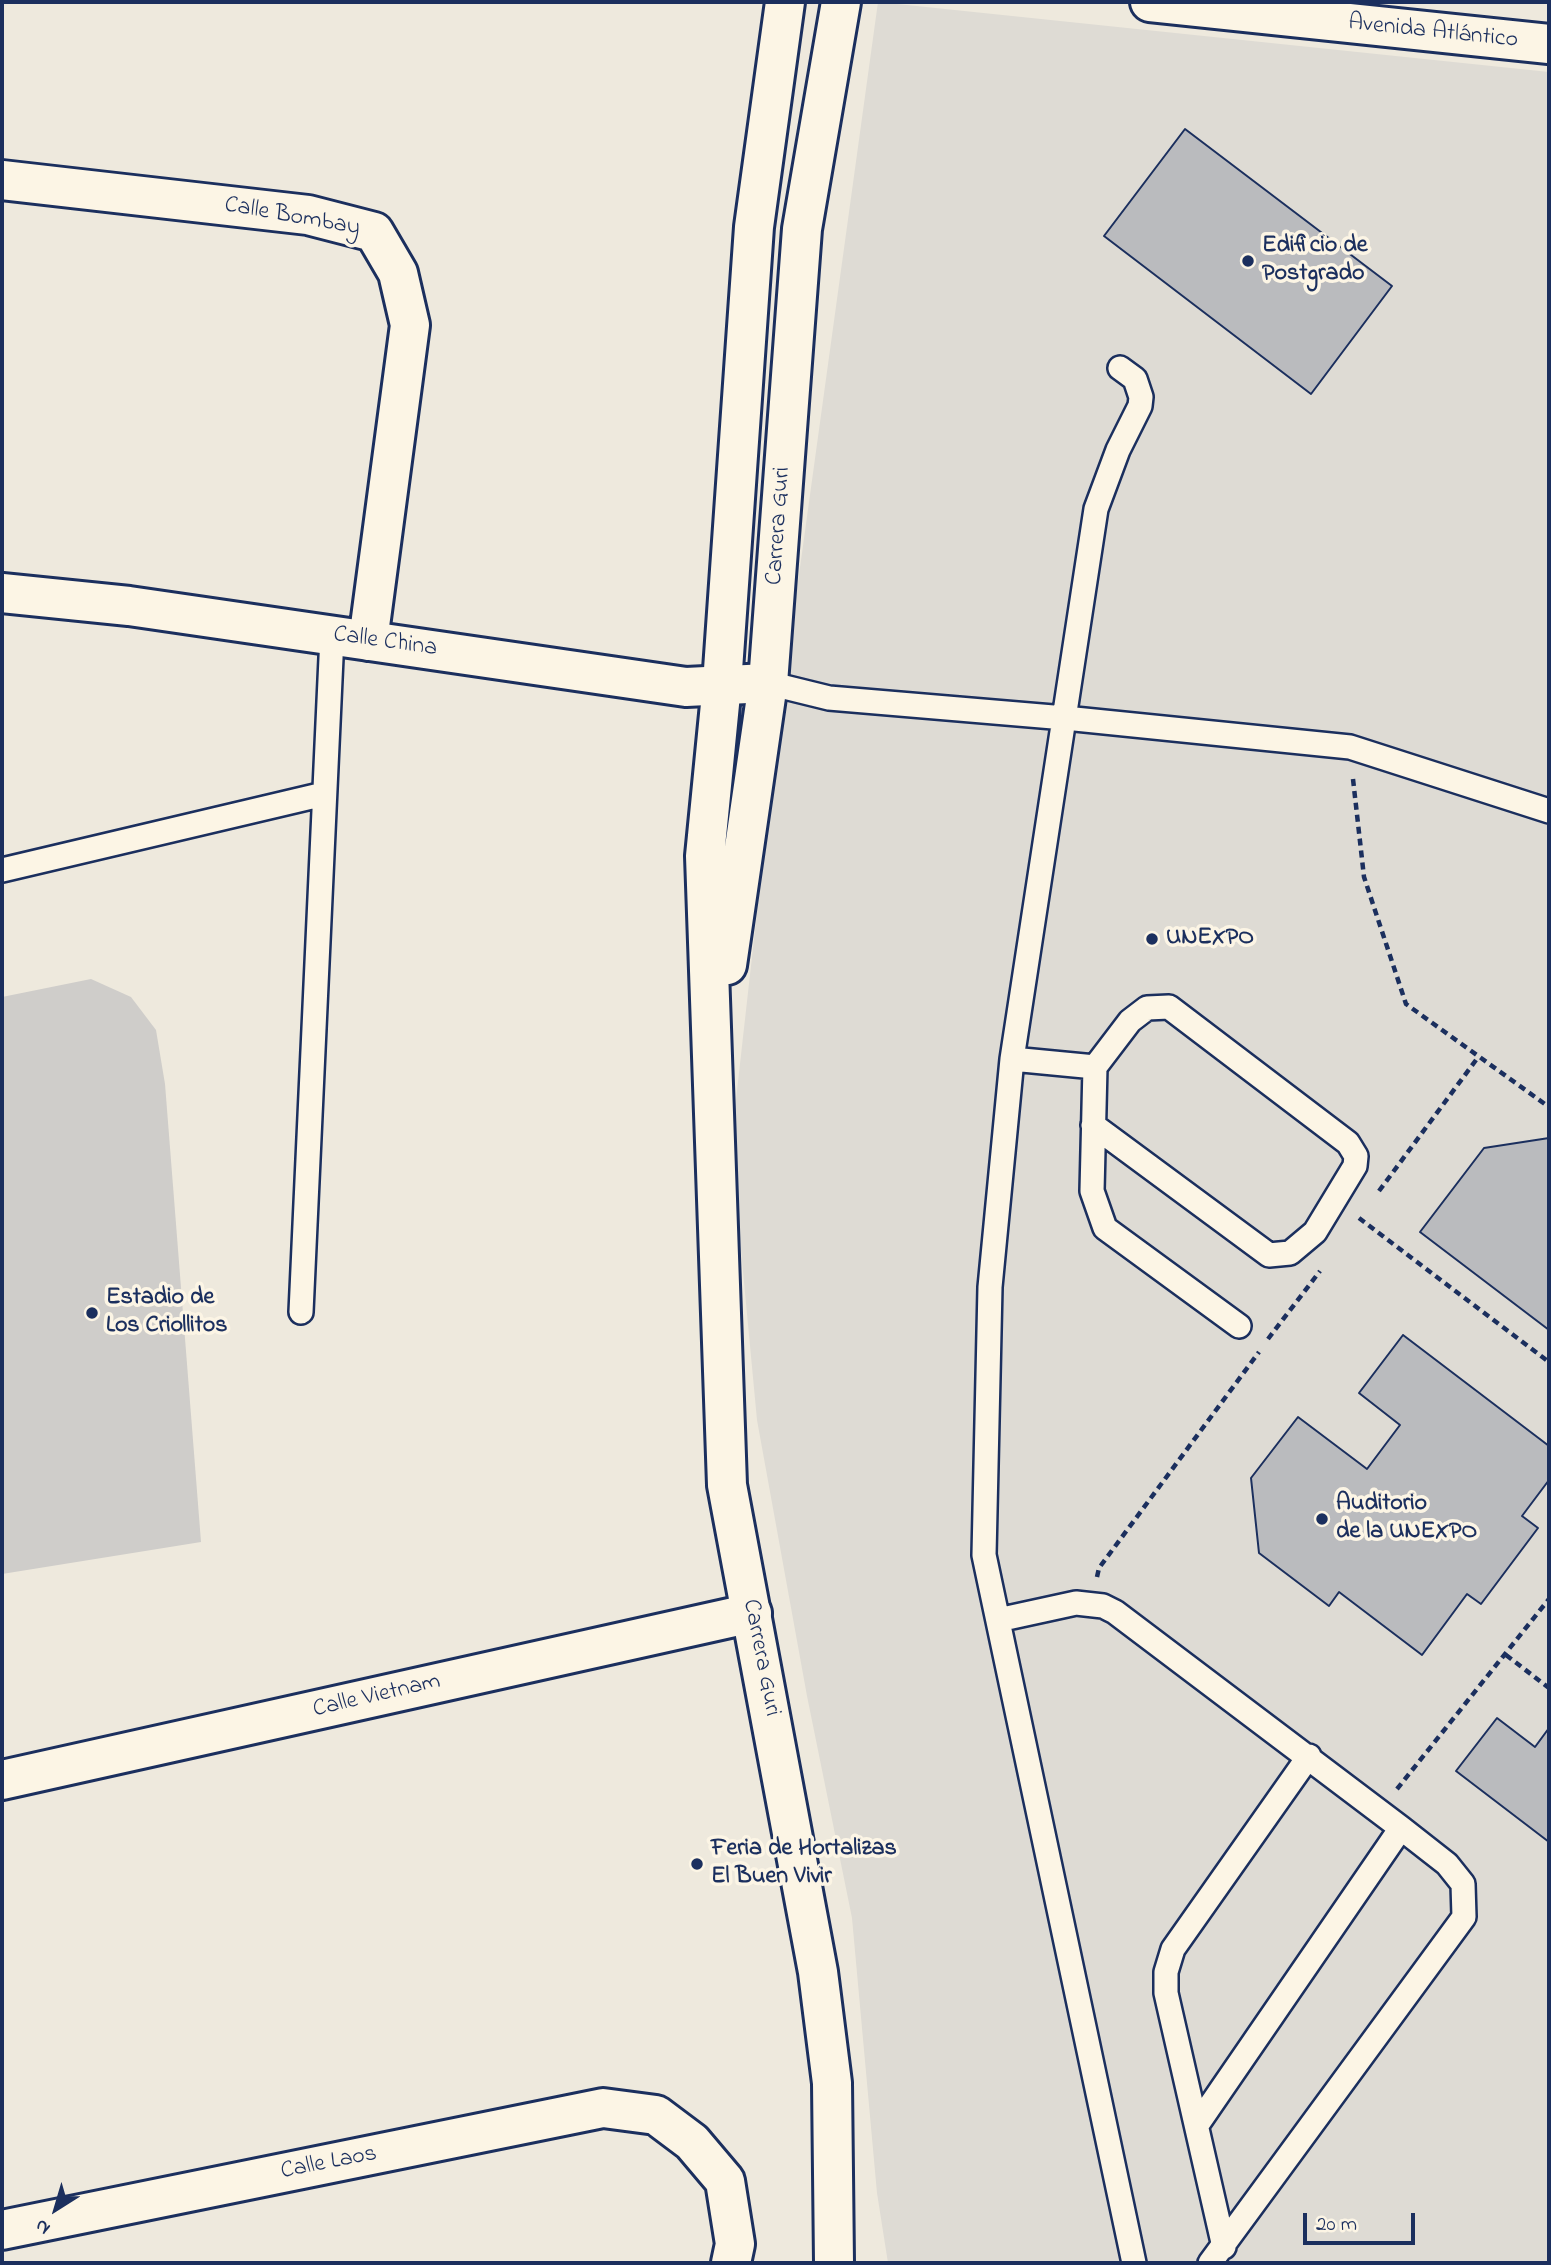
<!DOCTYPE html>
<html>
<head>
<meta charset="utf-8">
<style>
  body { margin:0 }
  #map { position:relative; width:1551px; height:2265px; overflow:hidden; background:#eee9dd; font-family:"Indie Flower",sans-serif }
  canvas { display:block }
  .frame { position:absolute; inset:0; border:4px solid #1b2f5e; pointer-events:none }
  .north { position:absolute; left:21px; top:2174px; width:70px; height:70px; -webkit-text-stroke:5px #fcf5e5; paint-order:stroke; rotate:217deg; font-size:19px; font-weight:700; line-height:28px; text-align:center; color:#1b2f5e }
  .north::after { content:''; display:block; margin:auto; width:24px; height:32px; background:#1b2f5e; clip-path:polygon(50% 0,100% 100%,50% 72%,0 100%) }
  .scale { position:absolute; left:1303px; top:2213px; width:112px; height:32px; box-sizing:border-box; border:4px solid #1b2f5e; border-top:0; padding-left:9px; font-size:21px; line-height:24px; white-space:nowrap; color:#1b2f5e; -webkit-text-stroke:5px #fcf5e5; paint-order:stroke }
</style>
</head>
<body>
<div id="map">
<canvas width="1551" height="2265"></canvas>
<div class="frame"></div>
<div class="north">N</div>
<div class="scale">20 m</div>
</div>
<script>
const context = document.querySelector('canvas').getContext('2d');
context.lineJoin = 'round';
function paint(path, color) {
  context.fillStyle = color;
  context.fill(path, 'evenodd');
}
function poly(rows) {
  const path = new Path2D();
  for (const r of rows) {
    path.moveTo(r[0], r[1]);
    for (let i = 2; i < r.length; i += 2) path.lineTo(r[i], r[i + 1]);
  }
  return path;
}
function trace(path, color, width, dash) {
  context.strokeStyle = color;
  context.lineWidth = width;
  context.lineCap = dash ? 'butt' : 'round';
  context.setLineDash(dash || []);
  context.stroke(path);
}
function write(font, color, halo, rows, align = 'center') {
  context.font = font + ' "Indie Flower",sans-serif';
  context.lineWidth = 7;
  context.setLineDash([]);
  context.textBaseline = 'middle';
  context.strokeStyle = halo;
  context.fillStyle = color;
  for (const [text, x, y, turn = 0] of rows) {
    context.save();
    context.translate(x, y);
    context.rotate((+turn || 0) * Math.PI / 180);
    context.textAlign = isNaN(turn) ? turn : align;
    if (halo) context.strokeText(text, 0, 0);
    context.fillText(text, 0, 0);
    context.restore();
  }
}
const built = poly([
  [878,2,1549,72,1549,2263,888,2263,877,2193,852,1918,807,1696,757,1420,731,1144,777,734]
]);
const green = poly([
  [91,979,131,997,156,1030,165,1084,201,1542,2,1574,2,997]
]);
const building = poly([
  [1185,129,1392,286,1311,394,1104,236,1185,129],
  [1549,1138,1549,1330,1420,1232,1484,1148,1549,1138],
  [1403,1335,1549,1446,1549,1480,1522,1516,1538,1528,1481,1604,1467,1594,1422,1655,1339,1592,1329,1606,1259,1553,1251,1478,1298,1417,1367,1469,1400,1425,1359,1393,1403,1335],
  [1497,1718,1535,1747,1549,1728,1549,1842,1456,1771,1497,1718]
]);
const path = poly([
  [1353,779,1364,877,1406,1004,1549,1107],
  [1379,1191,1479,1056],
  [1359,1218,1549,1362],
  [1268,1339,1320,1271],
  [1097,1577,1099,1568,1259,1352],
  [1506,1655,1549,1688],
  [1397,1789,1549,1599]
]);
const service = poly([
  [1120,368,1135,379,1141,397,1140,406,1118,450,1096,509,1012,1059,990,1287,984,1555,1134,2263],
  [768,683,829,698,1065,718,1350,747,1549,811],
  [2,870,324,794],
  [1012,1059,1095,1067,1092,1191,1105,1228,1239,1326],
  [1093,1125,1269,1255,1290,1253,1315,1232,1355,1166,1356,1156,1348,1143,1169,1007,1147,1008,1130,1021,1095,1067],
  [301,1312,332,636],
  [998,1620,1076,1603,1103,1606,1115,1612,1401,1828,1447,1864,1463,1884,1464,1917,1210,2263],
  [1197,2125,1401,1828],
  [1224,2247,1166,1993,1166,1972,1173,1949,1309,1756]
]);
const minor = poly([
  [2,180,308,215,374,232,398,273,410,325,368,641],
  [2,593,129,606,686,687,768,683],
  [2,1780,752,1613],
  [2,2230,603,2108,656,2115,692,2142,725,2181,735,2244,731,2263]
]);
const tertiary = poly([
  [785,2,754,227,722,684,705,856,727,1485,818,1972,832,2083,834,2263],
  [727,965,768,683,802,229,841,2]
]);
const secondary = poly([
  [1150,2,1549,44]
]);
const markers = [
  [1248,261,7,"#1b2f5e"],
  [1152,939,7,"#1b2f5e"],
  [92,1313,7,"#1b2f5e"],
  [1322,1519,7,"#1b2f5e"],
  [697,1864,7,"#1b2f5e"]
];
const streetNames = [
  ["Avenida Atlántico",1433,33,6],
  ["Calle Bombay",292,218,10],
  ["Carrera Guri",780,526,-86],
  ["Calle China",385,643,8],
  ["Carrera Guri",760,1658,79],
  ["Calle Vietnam",377,1697,-13],
  ["Calle Laos",329,2164,-11]
];
const poiNames = [
  ["Edificio de",1262,247],
  ["Postgrado",1262,275],
  ["UNEXPO",1166,939],
  ["Estadio de",106,1299],
  ["Los Criollitos",106,1327],
  ["Auditorio",1336,1505],
  ["de la UNEXPO",1336,1533],
  ["Feria de Hortalizas",711,1850],
  ["El Buen Vivir",711,1878]
];
paint(built, '#dedbd4');
paint(green, '#cfcdca');
paint(building, '#babbbe');
trace(building, '#1b2f5e', 2);
trace(service, '#1b2f5e', 28);
trace(minor, '#1b2f5e', 44);
trace(tertiary, '#1b2f5e', 44);
trace(secondary, '#1b2f5e', 44);
trace(path, '#1b2f5e', 4.5, [7, 5]);
trace(service, '#fcf5e5', 23);
trace(minor, '#fcf5e5', 38);
trace(tertiary, '#fcf5e5', 38);
trace(secondary, '#fcf5e5', 38);
for (const [x, y, r, color] of markers) {
  const dot = new Path2D();
  dot.arc(x, y, r, 0, 2 * Math.PI);
  context.fillStyle = color;
  context.fill(dot);
  trace(dot, '#fcf5e5', 2.5);
}
write('24px', '#1b2f5e', '#fcf5e5', streetNames);
write('bold 24px', '#1b2f5e', '#fcf5e5', poiNames, 'left');
</script>
</body>
</html>
